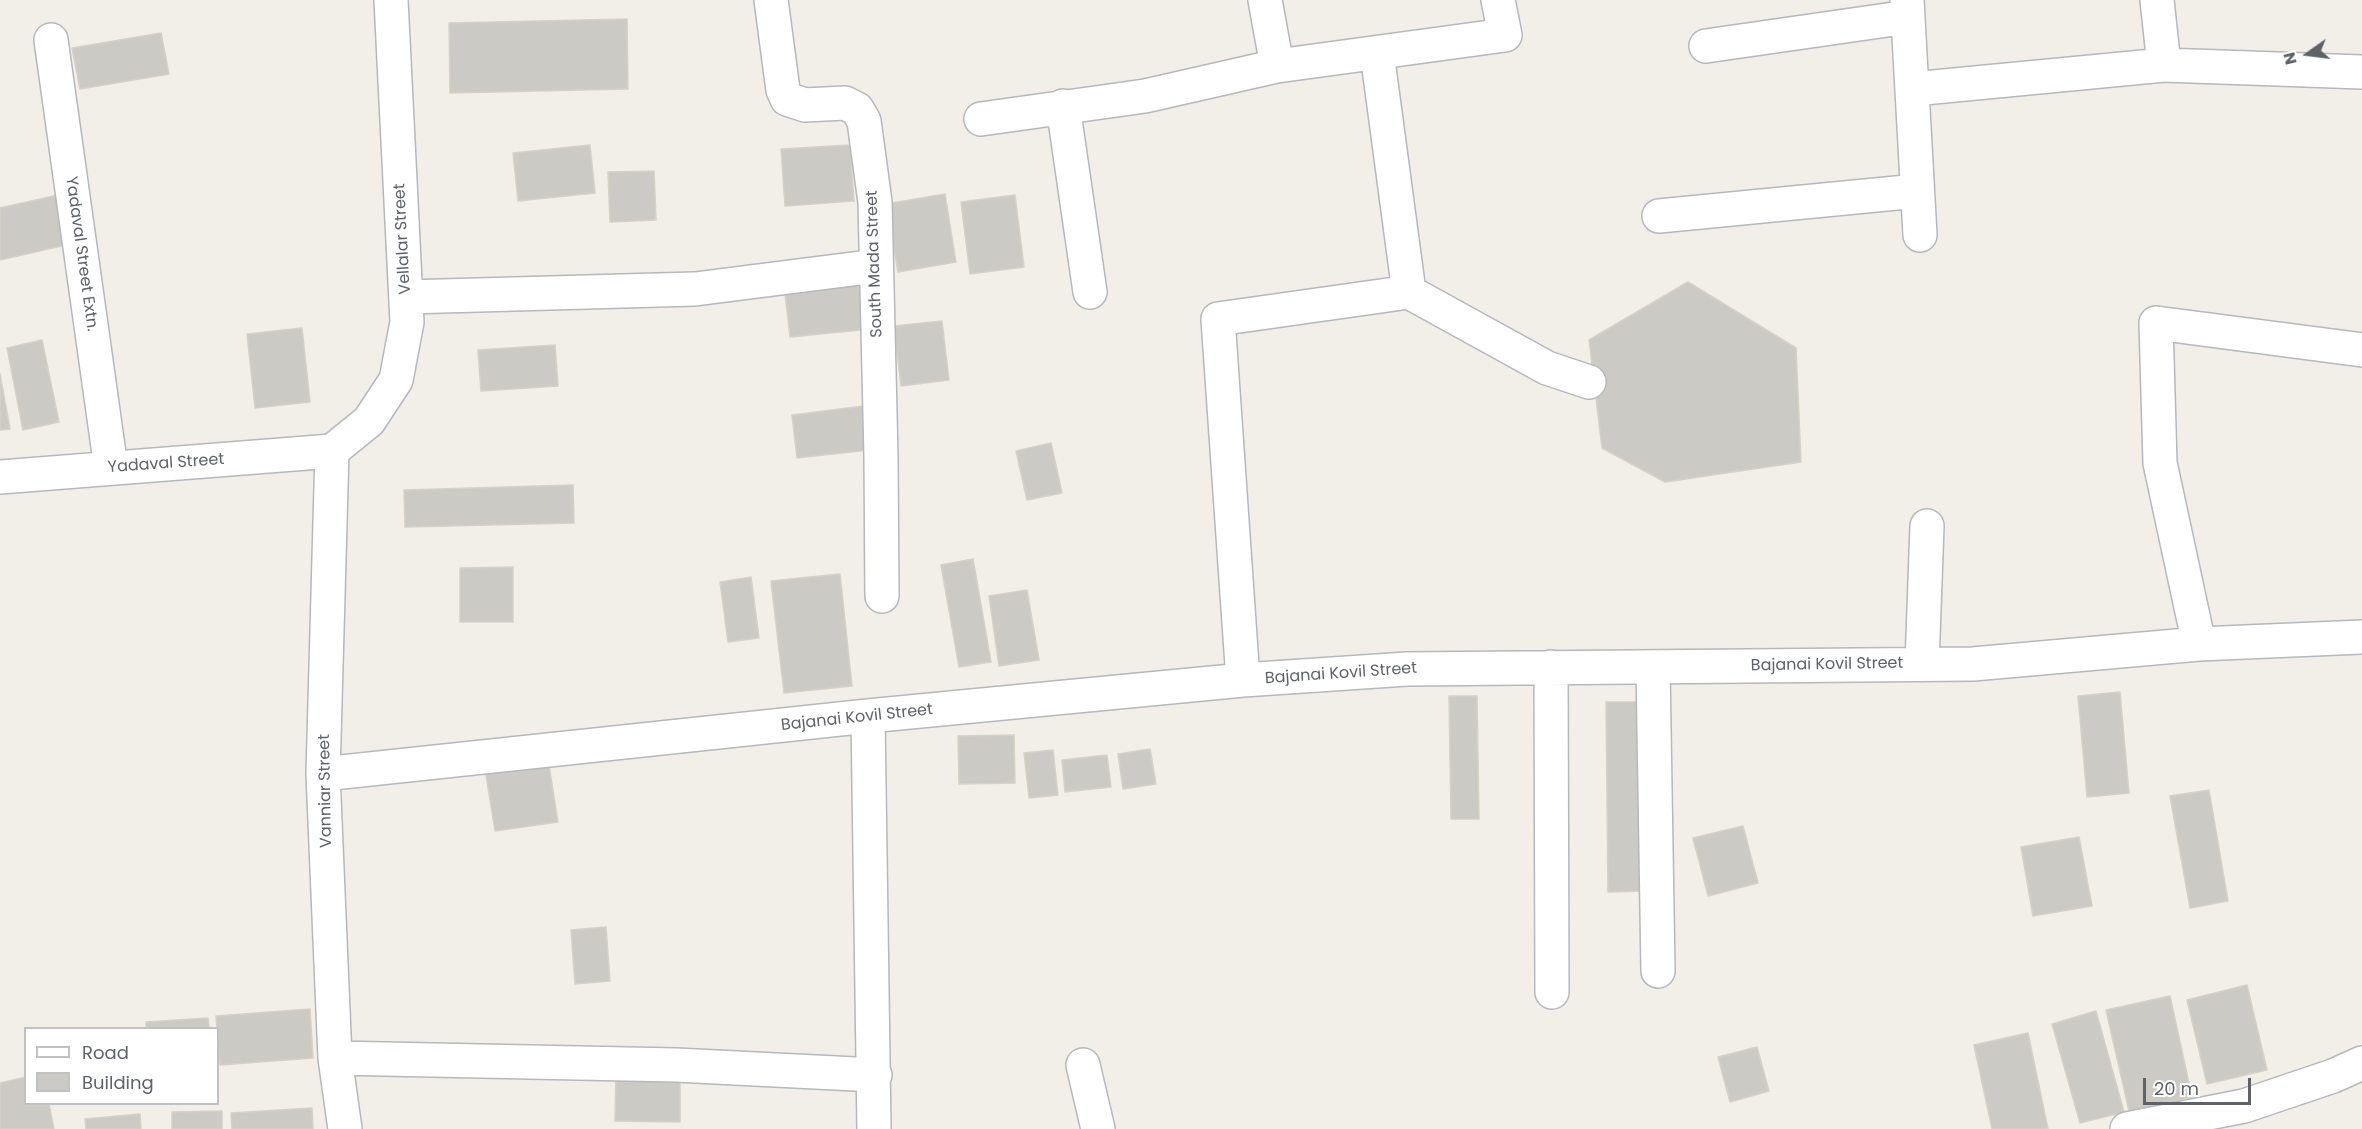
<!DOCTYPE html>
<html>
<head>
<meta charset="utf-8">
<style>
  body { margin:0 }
  #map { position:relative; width:2362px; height:1129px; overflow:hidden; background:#f1efe8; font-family:Poppins,sans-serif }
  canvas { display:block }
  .legend { position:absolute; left:24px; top:1027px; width:195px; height:78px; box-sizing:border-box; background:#fff; border:2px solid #bfc1c3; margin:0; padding:8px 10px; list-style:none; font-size:18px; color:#5f6368 }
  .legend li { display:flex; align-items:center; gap:12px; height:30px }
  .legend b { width:30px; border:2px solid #bfc1c3 }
  .north { position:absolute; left:2278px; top:24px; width:60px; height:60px; -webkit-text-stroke:4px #fff; paint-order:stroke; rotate:256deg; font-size:16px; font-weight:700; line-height:24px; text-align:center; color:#5f6368 }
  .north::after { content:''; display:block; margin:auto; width:21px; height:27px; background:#5f6368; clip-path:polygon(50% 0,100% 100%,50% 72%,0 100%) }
  .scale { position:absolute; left:2143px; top:1078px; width:108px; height:27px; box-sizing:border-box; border:3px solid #5f6368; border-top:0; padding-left:8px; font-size:18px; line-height:21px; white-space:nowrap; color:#5f6368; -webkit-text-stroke:4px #fff; paint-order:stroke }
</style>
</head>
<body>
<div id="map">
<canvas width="2362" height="1129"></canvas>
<ul class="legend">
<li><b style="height:8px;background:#fff"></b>Road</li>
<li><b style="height:16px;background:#cccac5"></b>Building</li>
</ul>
<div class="north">N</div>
<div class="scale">20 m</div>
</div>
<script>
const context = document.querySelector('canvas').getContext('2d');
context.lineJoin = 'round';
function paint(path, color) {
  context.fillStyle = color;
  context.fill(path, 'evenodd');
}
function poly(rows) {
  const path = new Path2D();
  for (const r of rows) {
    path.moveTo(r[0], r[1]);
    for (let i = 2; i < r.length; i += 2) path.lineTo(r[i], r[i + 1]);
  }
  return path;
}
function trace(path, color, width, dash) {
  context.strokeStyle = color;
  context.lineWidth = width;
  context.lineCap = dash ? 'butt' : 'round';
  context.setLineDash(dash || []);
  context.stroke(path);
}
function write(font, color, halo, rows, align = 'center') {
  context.font = font + ' Poppins,sans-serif';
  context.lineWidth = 5;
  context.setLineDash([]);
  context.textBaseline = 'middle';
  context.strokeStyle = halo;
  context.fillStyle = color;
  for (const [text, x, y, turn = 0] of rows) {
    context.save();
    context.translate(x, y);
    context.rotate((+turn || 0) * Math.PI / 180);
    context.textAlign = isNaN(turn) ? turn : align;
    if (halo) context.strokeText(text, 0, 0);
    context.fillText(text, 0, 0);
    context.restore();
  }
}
const building = poly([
  [627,19,628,89,450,93,449,23,627,19],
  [161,33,169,74,80,89,72,48,161,33],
  [590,145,595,193,518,201,513,153,590,145],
  [850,145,854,201,785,206,781,149,850,145],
  [654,171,656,220,610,222,608,172,654,171],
  [945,194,956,262,898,272,886,204,945,194],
  [58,195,70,244,0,260,0,208,58,195],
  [1015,195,1024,267,970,274,961,202,1015,195],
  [865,276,870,329,790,337,784,284,865,276],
  [1688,282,1796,348,1801,462,1665,482,1602,448,1589,340,1688,282],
  [942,321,949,380,901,386,894,326,942,321],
  [302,328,310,402,255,408,247,334,302,328],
  [42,340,59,422,23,430,7,348,42,340],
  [555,345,558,386,481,391,478,350,555,345],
  [0,374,10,429,0,430,0,374],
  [864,406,869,450,797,458,792,415,864,406],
  [1051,443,1062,493,1027,500,1016,451,1051,443],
  [573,485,574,523,405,527,404,490,573,485],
  [973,559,991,662,959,667,941,565,973,559],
  [513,567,513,622,460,622,460,568,513,567],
  [840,574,852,686,784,693,771,581,840,574],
  [751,577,759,638,728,642,720,582,751,577],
  [1027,590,1039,660,999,666,989,596,1027,590],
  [2120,692,2129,793,2087,797,2078,696,2120,692],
  [1449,696,1477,696,1479,819,1451,819,1449,696],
  [1606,702,1642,702,1644,891,1608,892,1606,702],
  [1014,735,1015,783,959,784,958,736,1014,735],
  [1150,749,1156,784,1123,789,1118,754,1150,749],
  [1053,750,1058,795,1029,798,1024,753,1053,750],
  [1107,755,1111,787,1065,792,1062,760,1107,755],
  [548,759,558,822,495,831,485,769,548,759],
  [2209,790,2228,901,2190,908,2170,796,2209,790],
  [1743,826,1758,883,1708,896,1693,838,1743,826],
  [2079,837,2092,906,2033,916,2021,847,2079,837],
  [606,927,610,981,575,984,571,930,606,927],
  [2247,985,2267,1070,2207,1084,2187,1000,2247,985],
  [2170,996,2192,1097,2129,1111,2106,1010,2170,996],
  [310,1009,313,1058,220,1065,216,1016,310,1009],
  [2096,1011,2124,1112,2080,1123,2052,1024,2096,1011],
  [208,1018,209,1028,146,1028,146,1022,208,1018],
  [2028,1033,2048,1129,1992,1129,1974,1045,2028,1033],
  [1757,1047,1769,1091,1730,1102,1718,1057,1757,1047],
  [616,1072,680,1074,680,1122,615,1121,616,1072],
  [26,1077,26,1104,49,1104,54,1129,0,1129,0,1083,26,1077],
  [312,1108,313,1129,232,1129,231,1113,312,1108],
  [222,1111,222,1129,172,1129,172,1112,222,1111],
  [140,1114,141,1129,86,1129,85,1119,140,1114]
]);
const minor = poly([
  [771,0,783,90,787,99,805,105,845,103,857,109,864,121,875,202,881,457,882,596],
  [1265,0,1277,66],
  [1907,0,1920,235],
  [2157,0,2164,65],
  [51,40,111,468],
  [1706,46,1908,17],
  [1377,53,1409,292],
  [1913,89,2164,65,2362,72],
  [1063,106,1090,292],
  [981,119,1145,96,1277,66,1505,35,1498,0],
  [1659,216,1917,191],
  [406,297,695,289,876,266],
  [332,451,323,774,335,1058,345,1129],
  [332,451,369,421,396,380,407,322,391,0],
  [0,477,332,451],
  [2199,644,2160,463,2156,323,2362,350],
  [1922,664,1927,526],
  [1551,667,1552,992],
  [1653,667,1658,971],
  [1243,680,1218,319,1409,292,1547,368,1589,382],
  [868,716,874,1129],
  [323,774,868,716,1243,680,1407,669,1973,664,2199,644,2362,637],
  [335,1058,676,1065,875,1075],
  [1083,1065,1098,1129],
  [2127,1129,2244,1106,2333,1076,2362,1063]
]);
const streetNames = [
  ["Vellalar Street",403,239,-93],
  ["Yadaval Street Extn.",81,254,82],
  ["South Mada Street",875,264,-92],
  ["Yadaval Street",166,464,-4],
  ["Bajanai Kovil Street",1827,665,-1],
  ["Bajanai Kovil Street",1341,674,-4],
  ["Bajanai Kovil Street",857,718,-6],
  ["Vanniar Street",326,791,-91]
];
paint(building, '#cccac5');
trace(building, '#d6d1c6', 1.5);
trace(minor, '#b5b8bc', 36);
trace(minor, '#fff', 33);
write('16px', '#5f6368', '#fff', streetNames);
</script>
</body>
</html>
